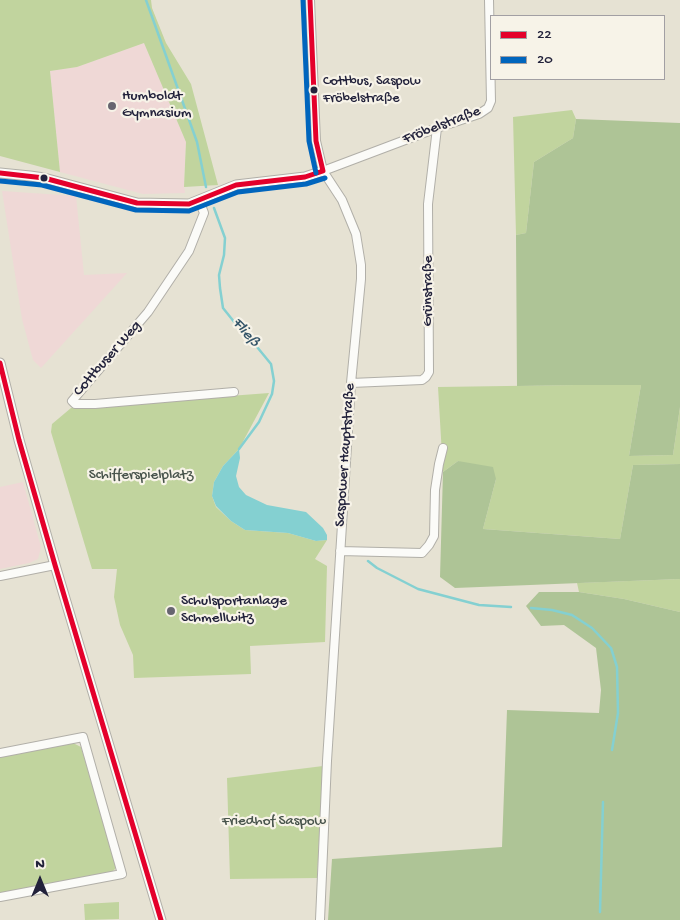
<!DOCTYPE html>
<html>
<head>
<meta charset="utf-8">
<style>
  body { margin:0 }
  #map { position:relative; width:680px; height:920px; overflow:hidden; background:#e6e2d3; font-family:"Gochi Hand",sans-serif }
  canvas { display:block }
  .legend { position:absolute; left:490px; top:15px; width:175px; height:65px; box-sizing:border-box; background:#f7f3e8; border:1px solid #a29fa3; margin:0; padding:6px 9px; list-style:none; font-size:15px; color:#22223b }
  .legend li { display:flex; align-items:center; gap:10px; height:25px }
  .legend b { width:25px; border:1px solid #a29fa3 }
  .north { position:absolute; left:15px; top:855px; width:50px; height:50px; -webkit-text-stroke:4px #f7f3e8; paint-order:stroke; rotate:0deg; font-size:14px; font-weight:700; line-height:20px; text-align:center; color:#22223b }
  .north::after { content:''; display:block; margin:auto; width:18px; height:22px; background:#22223b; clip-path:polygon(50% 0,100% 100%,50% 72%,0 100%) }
</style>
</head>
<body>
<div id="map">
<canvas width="680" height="920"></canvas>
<ul class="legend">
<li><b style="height:6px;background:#e4002b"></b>22</li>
<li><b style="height:6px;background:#0065bd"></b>20</li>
</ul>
<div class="north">N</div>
</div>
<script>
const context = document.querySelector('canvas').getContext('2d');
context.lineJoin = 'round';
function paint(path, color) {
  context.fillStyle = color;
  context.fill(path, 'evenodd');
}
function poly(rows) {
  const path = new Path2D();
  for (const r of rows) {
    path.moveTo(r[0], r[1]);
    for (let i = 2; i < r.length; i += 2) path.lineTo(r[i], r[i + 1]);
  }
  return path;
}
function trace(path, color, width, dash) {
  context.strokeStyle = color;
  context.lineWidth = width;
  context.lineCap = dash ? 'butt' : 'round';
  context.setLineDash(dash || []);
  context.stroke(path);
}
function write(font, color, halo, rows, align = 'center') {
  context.font = font + ' "Gochi Hand",sans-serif';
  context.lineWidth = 4.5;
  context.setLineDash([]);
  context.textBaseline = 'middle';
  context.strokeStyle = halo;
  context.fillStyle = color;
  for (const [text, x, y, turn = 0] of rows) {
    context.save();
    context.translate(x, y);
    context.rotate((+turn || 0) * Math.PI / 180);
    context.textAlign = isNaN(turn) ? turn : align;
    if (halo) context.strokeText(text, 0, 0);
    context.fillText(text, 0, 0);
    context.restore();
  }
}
const built = poly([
  [144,43,186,142,184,185,185,193,143,194,60,172,50,71,77,67],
  [2,191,76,196,84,275,127,273,41,368,33,360,22,319],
  [23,482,41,547,38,559,29,563,0,569,0,487]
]);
const green = poly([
  [0,0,151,0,152,8,166,43,191,84,218,185,184,187,186,142,144,43,77,67,50,71,60,172,0,156],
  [572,110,576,119,573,138,534,162,526,233,516,235,513,117],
  [575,385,641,385,629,456,673,455,680,407,680,464,633,465,620,539,483,529,496,479,458,461,443,472,438,387],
  [269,393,239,449,223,466,214,482,212,496,216,507,231,521,245,530,288,533,316,541,327,540,315,559,327,566,325,642,250,646,251,674,134,678,133,655,120,625,114,597,117,569,92,569,51,432,52,424,71,408],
  [680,579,680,612,624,599,579,592,577,583],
  [73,743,81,747,116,865,115,869,111,873,0,894,0,756],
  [323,766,317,878,230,879,227,778],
  [119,902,119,919,85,920,84,904]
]);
const forest = poly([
  [576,119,680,123,680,407,673,455,629,456,641,385,575,385,517,386,516,235,526,233,534,162,573,138],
  [458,461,493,467,496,479,483,529,620,539,633,465,680,464,680,579,455,588,440,577,443,472],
  [539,592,579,592,624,599,680,612,680,920,328,920,332,859,502,847,507,710,599,713,601,690,596,648,564,625,541,626,526,606]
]);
const water = poly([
  [239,449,240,458,236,476,239,487,246,495,267,505,306,512,323,528,327,535,327,540,316,541,288,533,245,530,231,521,216,506,212,496,214,482,223,466]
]);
const stream = poly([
  [146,0,197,142,206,187],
  [214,208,225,238,224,255,219,275,220,288,223,308,235,323,248,336,271,364,274,381,272,394,259,422,239,449],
  [368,561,377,568,418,589,479,605,511,607],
  [531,608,552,610,572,615,592,628,611,648,617,667,618,713,612,750],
  [600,912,603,802]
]);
const minor = poly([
  [310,0,316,141,323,171,342,200,356,234,361,265,361,279,351,383,327,761,320,920],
  [323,171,437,128,479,114,488,108,491,101,489,0],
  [199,200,204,213,189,251,148,312,72,401,75,404,95,404,234,392],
  [351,383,422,380,426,377,429,372,428,204,437,128],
  [340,551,422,553,429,545,434,536,435,490,439,464,443,448],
  [0,576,55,565],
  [0,753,83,737,122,874,0,897]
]);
const tertiary = poly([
  [0,173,30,176,44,178,137,203,189,204,236,185,305,177,323,171],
  [0,363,19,440,55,565,161,920]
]);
const bus1 = poly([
  [0,173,44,178,137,203,189,204,236,185,305,177,323,171,316,141,310,0],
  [0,363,19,440,55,565,161,920]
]);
const bus2 = poly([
  [303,0,309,141,316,173],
  [0,181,42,185,136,210,189,211,238,192,306,184,325,178]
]);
const markers = [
  [314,90,4.5,"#22223b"],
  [112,106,5,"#676570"],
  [44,178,4.5,"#22223b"],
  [171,611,5,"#676570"]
];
const busNames = [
  ["Cottbus, Saspow",323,82],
  ["Fröbelstraße",323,99]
];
const poiNames = [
  ["Humboldt",122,97],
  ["Gymnasium",122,114],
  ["Schulsportanlage",181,602],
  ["Schmellwitz",181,619]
];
const streetNames = [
  ["Fröbelstraße",442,126,-21],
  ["Grünstraße",429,291,-90],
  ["Cottbuser Weg",108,359,-49],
  ["Saspower Hauptstraße",346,455,-86]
];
const parkNames = [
  ["Schifferspielplatz",141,476],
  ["Friedhof Saspow",274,822]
];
const waterNames = [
  ["Fließ",245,333,50]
];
paint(built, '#efd8d6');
paint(green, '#c1d49e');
paint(forest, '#aec496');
paint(water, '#84d0d1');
trace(stream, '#84d0d1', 2.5);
trace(minor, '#b1afa8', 10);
trace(tertiary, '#b1afa8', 11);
trace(minor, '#fbfbf8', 8);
trace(tertiary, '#fbfbf8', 9);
trace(bus1, '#e4002b', 5);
trace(bus2, '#0065bd', 5);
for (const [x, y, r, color] of markers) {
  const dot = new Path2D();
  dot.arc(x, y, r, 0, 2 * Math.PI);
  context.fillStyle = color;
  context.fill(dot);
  trace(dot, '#f7f3e8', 2);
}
write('14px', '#22223b', '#f7f3e8', busNames, 'left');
write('15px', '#22223b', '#f7f3e8', poiNames, 'left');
write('15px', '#22223b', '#f7f3e8', streetNames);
write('15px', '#48544c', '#f7f3e8', parkNames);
write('italic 16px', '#335468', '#f7f3e8', waterNames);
</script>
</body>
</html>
